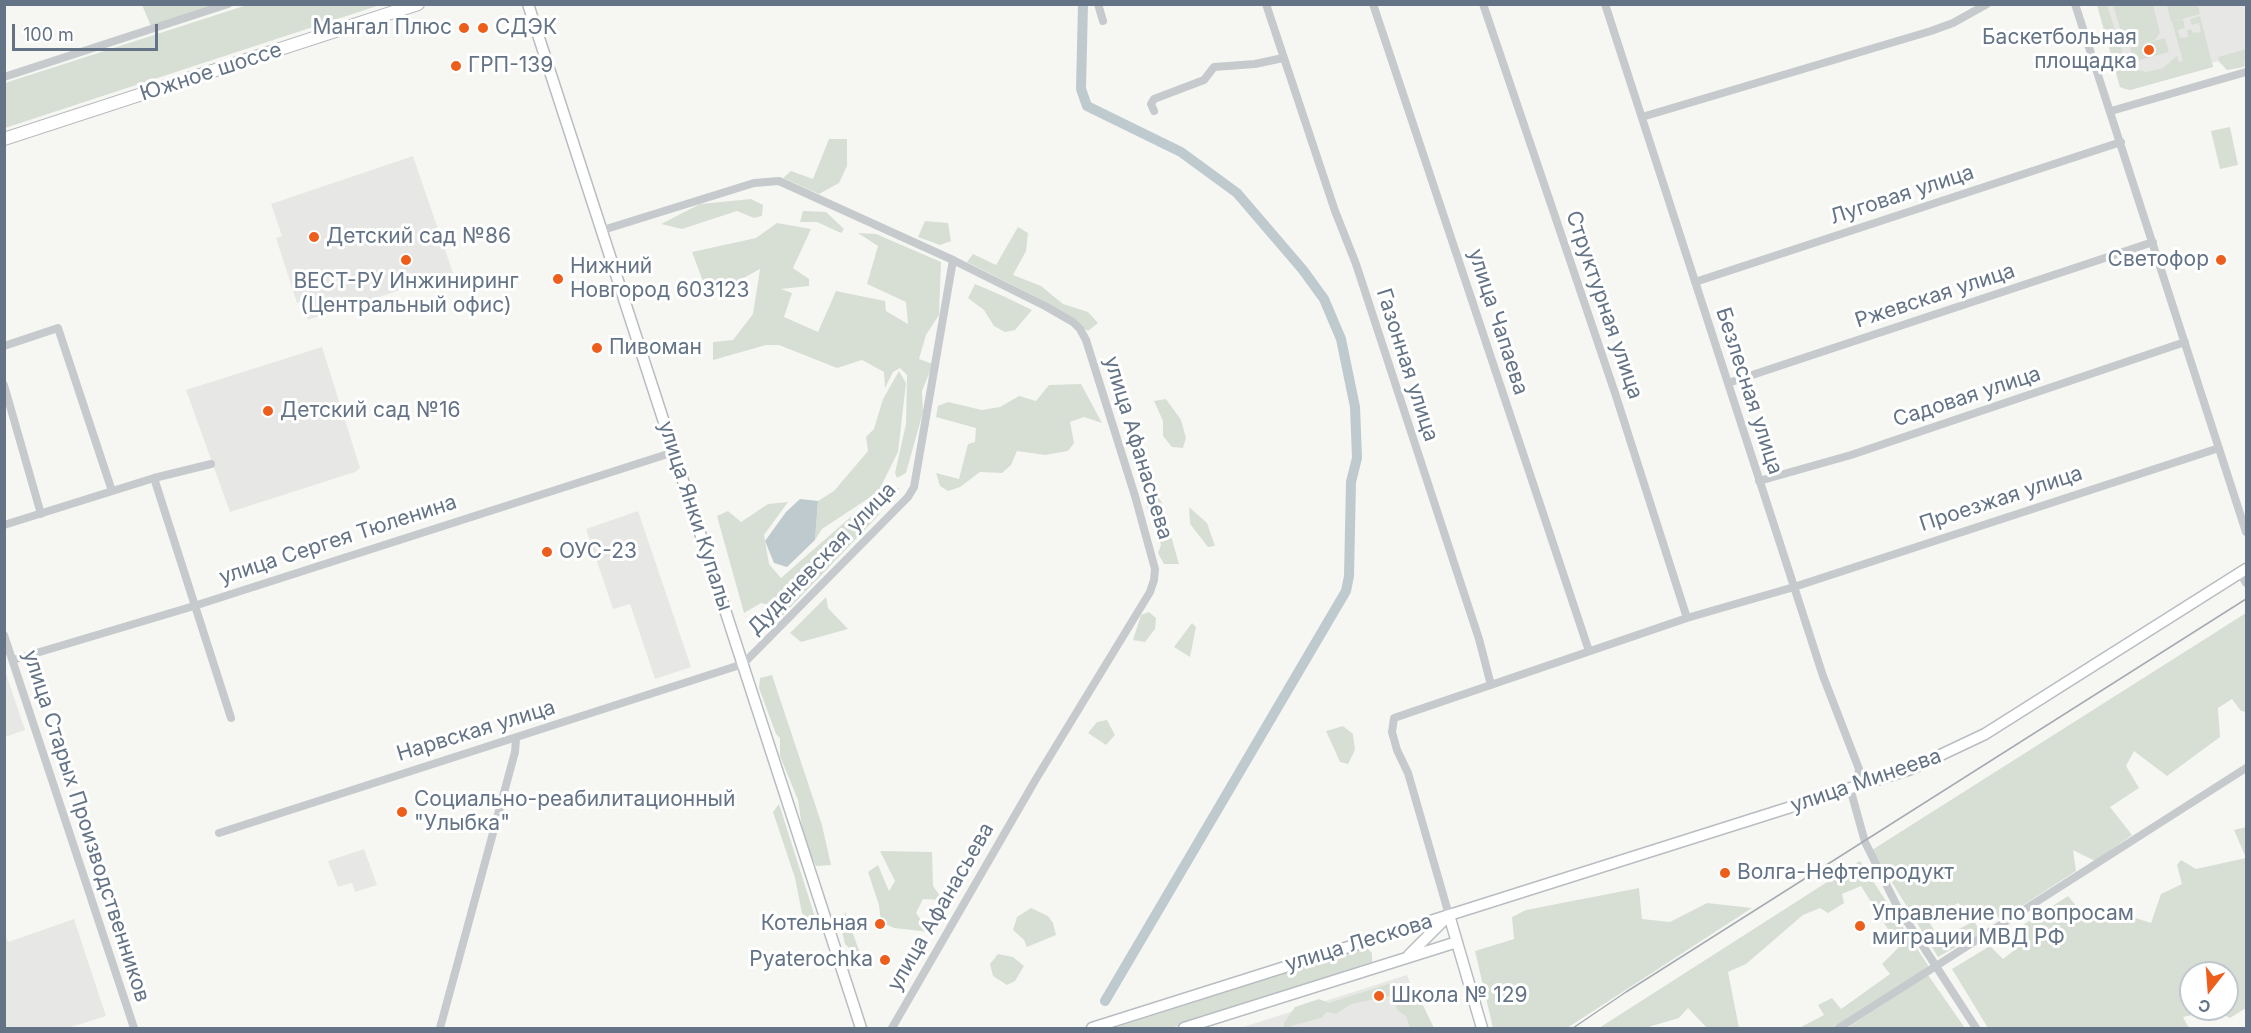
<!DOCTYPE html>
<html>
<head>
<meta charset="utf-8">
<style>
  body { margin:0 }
  #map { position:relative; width:2251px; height:1033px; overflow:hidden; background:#f6f7f3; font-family:Inter,sans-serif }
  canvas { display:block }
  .frame { position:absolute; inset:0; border:6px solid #647486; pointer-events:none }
  .north { position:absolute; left:2179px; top:961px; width:60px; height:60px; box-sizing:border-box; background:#fff; border:2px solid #c1c7cf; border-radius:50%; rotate:197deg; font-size:16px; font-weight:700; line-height:24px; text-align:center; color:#647486 }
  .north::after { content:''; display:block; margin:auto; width:21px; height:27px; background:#ed5e1d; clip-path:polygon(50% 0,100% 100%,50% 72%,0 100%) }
  .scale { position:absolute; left:12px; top:24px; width:146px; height:27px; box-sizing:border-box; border:3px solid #647486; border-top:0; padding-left:8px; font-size:18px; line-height:21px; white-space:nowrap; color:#647486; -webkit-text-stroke:4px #fff; paint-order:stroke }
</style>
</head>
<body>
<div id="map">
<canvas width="2251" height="1033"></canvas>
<div class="frame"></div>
<div class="north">С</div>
<div class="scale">100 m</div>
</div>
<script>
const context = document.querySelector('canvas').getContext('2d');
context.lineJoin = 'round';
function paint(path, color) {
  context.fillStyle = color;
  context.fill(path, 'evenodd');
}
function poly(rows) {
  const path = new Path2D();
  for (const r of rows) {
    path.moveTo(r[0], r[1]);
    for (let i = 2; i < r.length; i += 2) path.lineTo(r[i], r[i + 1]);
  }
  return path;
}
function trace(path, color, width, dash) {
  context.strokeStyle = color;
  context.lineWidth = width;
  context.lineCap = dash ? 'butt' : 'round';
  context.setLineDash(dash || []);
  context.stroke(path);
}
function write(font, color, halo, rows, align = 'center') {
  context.font = font + ' Inter,sans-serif';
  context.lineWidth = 6;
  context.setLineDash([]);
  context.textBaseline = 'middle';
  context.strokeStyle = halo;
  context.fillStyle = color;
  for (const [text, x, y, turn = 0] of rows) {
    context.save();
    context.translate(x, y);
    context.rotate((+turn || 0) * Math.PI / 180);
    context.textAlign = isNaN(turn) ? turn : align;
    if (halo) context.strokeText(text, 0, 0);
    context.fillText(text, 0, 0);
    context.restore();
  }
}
const built = poly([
  [2097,5,2246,5,2246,66,2227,70,2218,61,2212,63,2213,67,2130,90,2124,89,2120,87],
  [413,156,453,273,308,320,301,302,297,303,276,238,282,236,271,204],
  [322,347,360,468,355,472,230,512,186,390],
  [638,511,691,667,655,679,630,604,613,609,586,529],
  [4,668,25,730,5,737,4,737],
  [364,849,377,885,355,892,352,883,338,887,328,861],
  [74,919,106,1016,68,1028,5,1028,5,934,8,942],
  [1407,975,1429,1028,1240,1028]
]);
const green = poly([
  [142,5,220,5,151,26],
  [247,5,380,5,5,128,5,83],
  [2097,5,2107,5,2127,67,2146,72,2163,68,2177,56,2179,62,2183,61,2172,22,2183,19,2185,28,2178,30,2180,38,2188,37,2187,30,2191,29,2193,33,2201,32,2199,23,2192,25,2190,19,2200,16,2213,67,2130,90,2120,87],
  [2113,5,2153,5,2160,33,2155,40,2139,45,2165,38,2169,52,2134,62,2130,48,2134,46,2126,43,2123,39],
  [2167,5,2198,5,2200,14,2171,22],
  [2246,49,2244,67,2227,70,2219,61,2218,57],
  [2230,127,2238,165,2220,169,2211,131],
  [829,139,847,139,847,166,839,183,819,194,783,178,791,171,813,179],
  [751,199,763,205,762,216,754,218,737,211,682,229,661,224,700,204],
  [803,211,826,212,844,229,841,233,817,222,800,222],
  [925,221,948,223,951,241,940,245,918,237],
  [777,223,811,229,793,268,809,279,809,286,781,289,792,293,784,317,818,332,836,291,885,301,886,311,908,324,906,302,867,284,878,246,858,233,876,234,941,262,939,315,926,335,919,359,933,364,922,391,923,412,906,473,897,478,895,473,906,424,907,375,900,368,893,372,885,388,884,372,862,360,837,368,779,345,766,345,713,360,713,342,733,340,753,314,760,269,709,297,692,252,756,238],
  [1018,227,1028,233,1026,251,1013,275,1041,286,1063,304,1088,312,1098,323,1088,331,1032,295,967,262,973,254,996,265],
  [975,284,1003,296,1032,310,1015,330,1005,332,994,326,984,310,968,298],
  [899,371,906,383,898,452,878,492,822,529,815,540,818,501,834,491,868,451,866,437,874,429,883,399],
  [1081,384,1102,423,1084,417,1070,422,1074,443,1068,451,1045,455,1017,451,1011,465,1002,473,980,472,960,487,948,491,940,486,936,473,959,479,968,444,975,442,976,428,936,417,938,406,948,402,982,410,1000,407,1019,396,1036,401,1049,385],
  [1166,399,1181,420,1186,438,1183,448,1172,447,1163,436,1163,421,1154,401],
  [900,487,876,518,781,617,773,606,761,603,744,613,717,516,728,511,741,522,768,504,788,502,764,535,769,564,781,578,862,507],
  [1156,494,1161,501,1179,564,1164,564,1158,553,1161,545,1144,499],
  [1189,507,1207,523,1215,546,1208,547,1190,524],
  [826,597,828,608,848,629,801,642,790,633],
  [1149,612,1156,618,1155,629,1145,642,1133,640,1141,615],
  [2246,613,2246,712,2241,711,2232,699,2218,708,2220,737,2167,776,2134,751,2126,766,2139,788,2110,807,2132,835,2095,861,2073,850,2076,871,2000,920,1991,906,1972,916,1958,903,1929,922,1940,939,1974,921,1981,933,1938,957,1872,850],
  [1192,623,1196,627,1190,657,1174,647],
  [772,675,822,825,831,865,816,866,804,841,798,800,780,756,780,738,776,734,759,688,760,678],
  [1107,720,1115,735,1106,745,1088,733,1097,722],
  [1343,726,1353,734,1355,750,1348,764,1340,762,1326,731],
  [779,804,816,920,812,926,802,913,795,878,773,812],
  [2246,827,2246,1008,2230,1018,2214,1010,2183,1017,2189,1028,1988,1028,1952,969,1990,946,2003,959,2025,942,2020,927,2068,896,2088,920,2117,912,2151,923,2161,894,2182,884,2177,865,2181,860,2196,869,2246,858,2234,830],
  [2191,973,2227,973,2227,1009,2191,1009],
  [880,851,932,852,933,886,943,900,923,899,916,913,930,932,894,928,881,922,879,905,868,872,878,865,889,891,895,881],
  [1860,861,1929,967,1835,1028,1799,1028,1824,1015,1818,1005,1832,998,1841,1009,1890,974,1882,964,1899,947,1861,886,1842,894,1844,903,1828,913,1820,908,1803,915,1746,964,1728,972,1739,1028,1707,1028,1688,1008,1679,1018,1645,1028,1599,1028],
  [1639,888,1642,919,1670,922,1707,903,1752,908,1567,1028,1493,1028,1475,951,1514,939,1512,917,1526,910],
  [1031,908,1048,916,1053,923,1056,935,1027,947,1024,940,1013,930,1017,917],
  [845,912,860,953,867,961,858,968,849,965,853,952,845,944,841,927],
  [1366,947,1372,953,1372,962,1171,1028,1114,1028],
  [998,954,1013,957,1024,966,1015,981,1007,985,993,976,990,964],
  [1928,975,1965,1028,1847,1028],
  [1388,984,1403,986,1406,997,1419,997,1434,1028,1410,1028,1406,1016,1398,1011,1391,996,1351,1004,1336,1014,1327,1012,1321,1018,1284,1028,1284,1023,1295,1007,1319,999,1329,1003]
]);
const water = poly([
  [800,499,818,501,815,540,787,567,774,563,765,541,786,512]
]);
const canal = poly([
  [1083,4,1081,89,1087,106,1181,152,1237,193,1303,270,1324,299,1341,339,1355,407,1357,458,1351,482,1349,576,1346,591,1105,1001]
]);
const street = poly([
  [1098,4,1103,21],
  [1266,4,1335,211,1356,264,1479,639,1491,685],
  [1373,4,1589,651],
  [1483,4,1615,393,1687,618],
  [1605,4,1823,676,1859,769,1856,787],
  [2075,4,2246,532],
  [4,77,228,4],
  [1154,111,1151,104,1154,99,1204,80,1214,67,1255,64,1283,58],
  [2111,111,2246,72],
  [1642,117,1931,31,1953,23,1987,4],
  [603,230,754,183,779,181,953,260,1045,306,1073,322,1080,329,1086,340,1135,496,1155,569,1154,580,1150,592,1036,779,892,1028],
  [1695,282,2121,142],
  [4,346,58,328,112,491],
  [1728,383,2153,242],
  [4,385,41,514],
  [154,478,231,718],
  [1759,481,1851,455,2185,342],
  [4,525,154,478,211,464],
  [2240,573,2246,583],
  [4,635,134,1028],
  [13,660,194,606,674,452],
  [1850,788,1865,842,1897,906,1976,1028],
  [219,833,743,664,908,497,914,487,953,260],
  [1449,915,1408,773,1397,750,1392,732,1394,718,1687,618,1794,587,2219,448],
  [440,1028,515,752,516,739],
  [1839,1028,2246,768]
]);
const secondary = poly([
  [528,4,861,1028],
  [1449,915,1482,1028],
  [1409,955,1447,917],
  [1092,1028,1911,769,1985,734,2246,569],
  [1184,1028,1457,942]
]);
const primary = poly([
  [4,139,418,4]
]);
const tram = poly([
  [1573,1028,1626,992,2246,599]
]);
const markers = [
  [464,28,6,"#ed5e1d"],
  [483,28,6,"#ed5e1d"],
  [2149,50,6,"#ed5e1d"],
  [456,66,6,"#ed5e1d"],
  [314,237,6,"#ed5e1d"],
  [406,260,6,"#ed5e1d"],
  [2221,260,6,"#ed5e1d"],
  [558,279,6,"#ed5e1d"],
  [597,348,6,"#ed5e1d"],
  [268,411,6,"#ed5e1d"],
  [547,552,6,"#ed5e1d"],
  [402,812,6,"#ed5e1d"],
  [1725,873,6,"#ed5e1d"],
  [880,924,6,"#ed5e1d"],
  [1860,926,6,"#ed5e1d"],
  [885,960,6,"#ed5e1d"],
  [1379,996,6,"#ed5e1d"]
];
const poiNames = [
  ["Мангал Плюс",452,28,"right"],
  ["СДЭК",495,28],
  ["Баскетбольная",2137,38,"right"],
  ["площадка",2137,62,"right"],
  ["ГРП-139",468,66],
  ["Детский сад №86",326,237],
  ["Светофор",2209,260,"right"],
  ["Нижний",570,267],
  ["Новгород 603123",570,291],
  ["ВЕСТ-РУ Инжиниринг",406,282,"center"],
  ["(Центральный офис)",406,306,"center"],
  ["Пивоман",609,348],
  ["Детский сад №16",280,411],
  ["ОУС-23",559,552],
  ["Социально-реабилитационный",414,800],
  ["\"Улыбка\"",414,824],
  ["Волга-Нефтепродукт",1737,873],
  ["Управление по вопросам",1872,914],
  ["миграции МВД РФ",1872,938],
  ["Котельная",868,924,"right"],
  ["Pyaterochka",873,960,"right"],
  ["Школа № 129",1391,996]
];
const streetNames = [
  ["Южное шоссе",211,72,-18],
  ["Луговая улица",1902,195,-18],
  ["Ржевская улица",1935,296,-18],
  ["Структурная улица",1604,305,71],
  ["улица Чапаева",1498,322,72],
  ["Газонная улица",1407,365,72],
  ["Безлесная улица",1749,391,72],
  ["Садовая улица",1967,397,-18],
  ["улица Афанасьева",1138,448,73],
  ["Проезжая улица",2001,499,-18],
  ["улица Янки Купалы",695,516,72],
  ["улица Сергея Тюленина",338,540,-18],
  ["Дуденевская улица",822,559,-46],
  ["Нарвская улица",476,731,-17],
  ["улица Минеева",1866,781,-19],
  ["улица Старых Производственников",86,826,72],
  ["улица Афанасьева",941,907,-60],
  ["улица Лескова",1359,943,-17]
];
paint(built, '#e7e8e6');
paint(green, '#d7dfd4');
paint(water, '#bfcacf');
trace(canal, '#bfcacf', 10);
trace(secondary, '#b8bdc2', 13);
trace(primary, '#b7bbbf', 14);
trace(street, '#c6cacd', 8);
trace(secondary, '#fff', 10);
trace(primary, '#fff', 12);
trace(tram, '#a6abb2', 1.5);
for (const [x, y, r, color] of markers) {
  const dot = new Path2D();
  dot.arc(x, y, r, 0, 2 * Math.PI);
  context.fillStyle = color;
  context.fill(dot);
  trace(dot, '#fff', 2);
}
write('21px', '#647486', '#fff', poiNames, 'left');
write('21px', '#647486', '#fff', streetNames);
</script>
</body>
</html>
